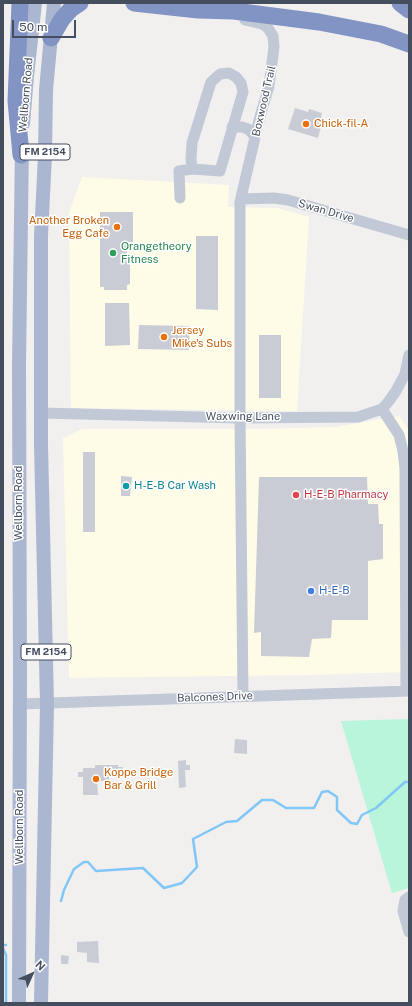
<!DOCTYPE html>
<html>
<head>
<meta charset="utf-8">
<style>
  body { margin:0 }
  #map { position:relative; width:412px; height:1006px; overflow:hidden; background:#f2efef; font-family:"Public Sans",sans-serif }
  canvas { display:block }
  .frame { position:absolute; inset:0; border:4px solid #454e5f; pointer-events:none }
  .north { position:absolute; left:12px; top:954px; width:40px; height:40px; -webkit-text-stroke:3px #fff; paint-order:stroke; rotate:45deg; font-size:11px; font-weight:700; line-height:16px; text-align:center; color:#454e5f }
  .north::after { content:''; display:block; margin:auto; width:14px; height:18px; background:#454e5f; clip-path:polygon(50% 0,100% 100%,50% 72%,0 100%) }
  .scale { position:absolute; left:12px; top:20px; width:64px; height:18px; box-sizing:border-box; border:2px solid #454e5f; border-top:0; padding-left:5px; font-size:12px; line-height:14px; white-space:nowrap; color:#454e5f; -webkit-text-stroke:3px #fff; paint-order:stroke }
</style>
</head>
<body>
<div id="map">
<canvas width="412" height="1006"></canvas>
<div class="frame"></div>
<div class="north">N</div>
<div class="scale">50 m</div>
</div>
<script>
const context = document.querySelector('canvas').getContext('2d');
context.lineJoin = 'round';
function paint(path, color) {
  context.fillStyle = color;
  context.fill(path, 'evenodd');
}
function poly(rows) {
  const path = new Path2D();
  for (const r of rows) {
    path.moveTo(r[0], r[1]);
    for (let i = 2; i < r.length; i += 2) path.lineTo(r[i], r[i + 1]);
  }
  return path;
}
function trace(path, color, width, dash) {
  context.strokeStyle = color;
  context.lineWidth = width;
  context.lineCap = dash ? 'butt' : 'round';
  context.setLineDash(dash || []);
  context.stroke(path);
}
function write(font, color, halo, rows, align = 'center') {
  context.font = font + ' "Public Sans",sans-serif';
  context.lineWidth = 3;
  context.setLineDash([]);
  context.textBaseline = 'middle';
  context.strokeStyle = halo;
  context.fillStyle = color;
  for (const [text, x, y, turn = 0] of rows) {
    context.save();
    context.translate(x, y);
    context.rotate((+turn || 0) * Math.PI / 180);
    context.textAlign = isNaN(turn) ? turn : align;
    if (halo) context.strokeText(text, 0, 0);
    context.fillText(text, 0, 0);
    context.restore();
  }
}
const commercial = poly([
  [82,177,229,185,228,207,277,208,309,217,297,411,71,408,69,213],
  [399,416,409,430,409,672,309,675,69,678,63,438,82,429,258,429,336,427]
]);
const green = poly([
  [409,719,409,888,392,893,341,721]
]);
const stream = poly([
  [61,901,64,890,74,869,84,862,88,862,96,871,143,868,164,888,182,883,197,867,193,839,226,822,237,821,262,800,273,800,286,808,314,808,322,792,328,791,337,797,337,810,351,823,357,824,362,815,376,808,405,782,409,782],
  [3,945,6,945],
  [3,948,6,955,6,1003]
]);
const building = poly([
  [295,108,308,112,309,109,322,113,321,117,323,118,318,138,288,129],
  [100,212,133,212,133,242,127,242,127,264,130,264,130,284,127,285,127,290,104,290,104,287,100,287],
  [196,236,218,236,218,310,196,309],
  [105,303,129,303,130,345,105,346],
  [139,325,190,326,189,350,138,349],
  [259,335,281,335,281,398,259,398],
  [83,452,95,452,95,532,83,532],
  [121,476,132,477,130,496,121,496],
  [259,477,367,477,368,504,378,504,379,524,383,524,383,559,368,561,368,620,332,620,331,638,312,639,309,657,261,656,261,632,254,633],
  [235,739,247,740,247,754,234,753],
  [186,760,186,765,190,765,190,770,185,770,186,787,179,788,178,761],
  [95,765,118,765,118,767,123,767,123,776,109,776,109,781,97,781,98,795,83,795,83,777,78,777,78,772,83,772,83,768,95,768],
  [98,941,99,963,87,962,87,953,77,952,77,942],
  [61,955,69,956,68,964,61,964]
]);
const minor = poly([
  [232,127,242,127,248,129,255,136],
  [180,198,179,171,192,169,191,159,192,143,211,82,220,74,229,73,236,77,241,83,243,92,220,171,192,169],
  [241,199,274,198,288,200,409,235],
  [382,409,399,435,403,451,405,468,406,691],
  [41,413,240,418,358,417,382,409,389,401,396,391,405,374,409,355],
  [243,696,240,418,240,202,259,120,269,86,274,47,273,36,268,28,262,24,245,20],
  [20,704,409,691],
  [409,897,405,900,403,911,409,932]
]);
const major = poly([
  [23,124,27,76,35,3],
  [19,1003,20,670,19,365,22,145],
  [41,1003,47,704,41,444,41,236,45,155,46,90,54,3]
]);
const highway = poly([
  [20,3,16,101,21,155],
  [134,3,198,10,234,11,319,22,381,34,409,44],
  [400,3,409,10],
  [51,38,62,19,71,9,80,3]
]);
const markers = [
  [306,124,4,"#e8710a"],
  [117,227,4,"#e8710a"],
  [113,253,4,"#2e9e5b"],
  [164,337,4,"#e8710a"],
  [126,486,4,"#0f9aa8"],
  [296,495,4,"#e0444e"],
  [311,591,4,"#3f7fe0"],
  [96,779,4,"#e8710a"]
];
const shields = [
  [45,152,50],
  [46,652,50]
];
const shieldNames = [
  ["FM 2154",45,152],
  ["FM 2154",46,652]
];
const streetNames = [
  ["Wellborn Road",26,95,-85],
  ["Boxwood Trail",264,101,-77],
  ["Swan Drive",326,211,16],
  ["Waxwing Lane",243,417],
  ["Wellborn Road",19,503,-90],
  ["Balcones Drive",215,697,-2],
  ["Wellborn Road",20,827,-90]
];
const foodNames = [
  ["Chick-fil-A",314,124],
  ["Another Broken",109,221,"right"],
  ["Egg Cafe",109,234,"right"],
  ["Jersey",172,331],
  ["Mike's Subs",172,344],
  ["Koppe Bridge",104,773],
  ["Bar & Grill",104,786]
];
const leisureNames = [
  ["Orangetheory",121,247],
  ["Fitness",121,260]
];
const cultureNames = [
  ["H-E-B Car Wash",134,486]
];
const healthNames = [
  ["H-E-B Pharmacy",304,495]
];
const shopNames = [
  ["H-E-B",319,591]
];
paint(commercial, '#fefce7');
paint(green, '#b8f5db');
trace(stream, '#80c7f7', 2.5);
paint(building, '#caccd5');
trace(minor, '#c1c8d6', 11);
trace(major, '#abb7d1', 14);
trace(highway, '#8194c4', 17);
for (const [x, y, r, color] of markers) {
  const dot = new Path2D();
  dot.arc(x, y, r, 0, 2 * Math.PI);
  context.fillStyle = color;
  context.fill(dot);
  trace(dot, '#fff', 1.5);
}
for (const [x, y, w] of shields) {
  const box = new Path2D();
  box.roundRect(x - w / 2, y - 8, w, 16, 3);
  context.fillStyle = '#fff';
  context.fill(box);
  trace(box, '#454e5f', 1);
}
write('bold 10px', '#454e5f', null, shieldNames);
write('11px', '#454e5f', '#fff', streetNames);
write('11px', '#c56008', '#fff', foodNames, 'left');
write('11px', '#27864d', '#fff', leisureNames, 'left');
write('11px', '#0d838f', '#fff', cultureNames, 'left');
write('11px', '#be3a42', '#fff', healthNames, 'left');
write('11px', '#366cbe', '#fff', shopNames, 'left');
</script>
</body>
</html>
